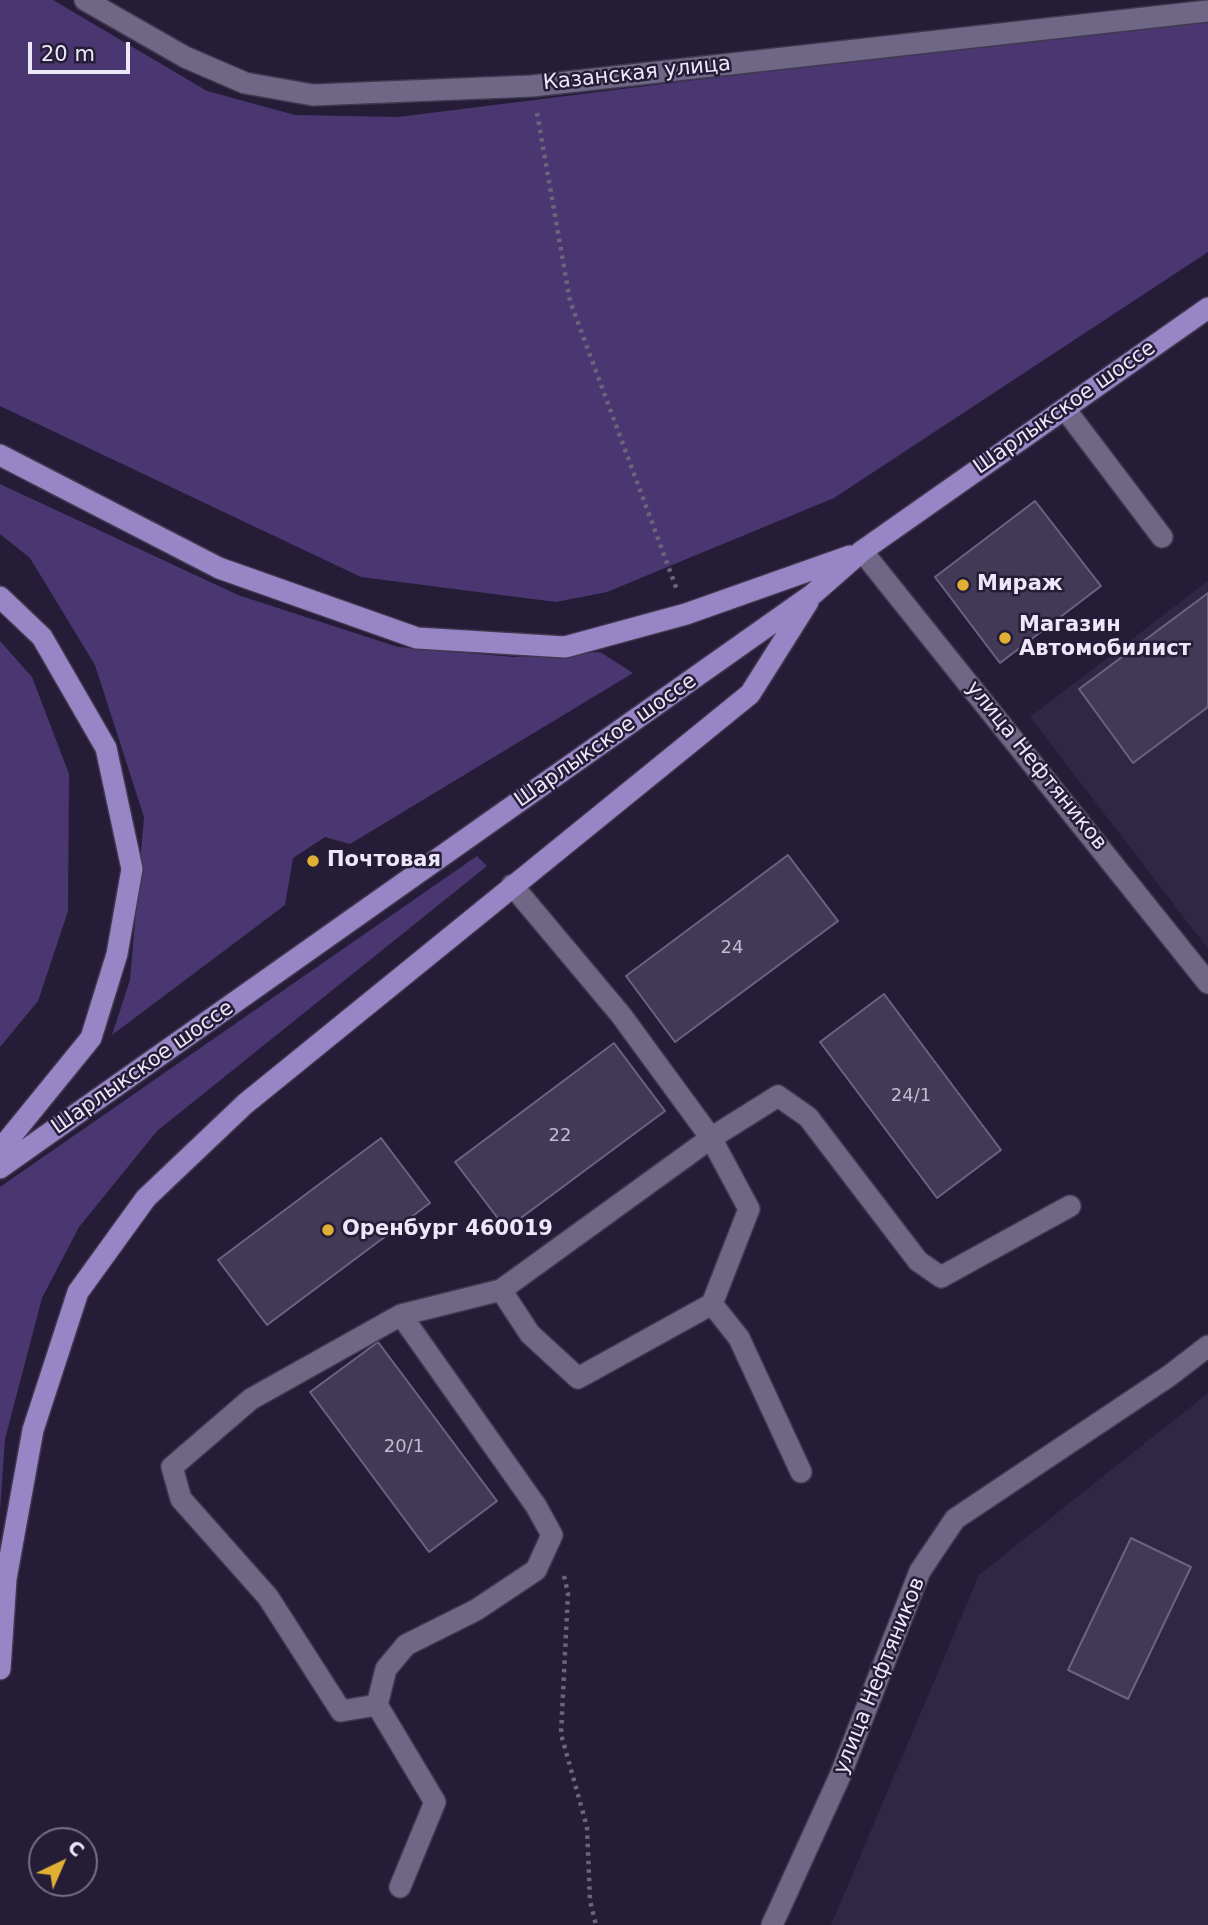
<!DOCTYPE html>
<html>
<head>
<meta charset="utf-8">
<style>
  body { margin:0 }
  #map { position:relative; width:1208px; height:1925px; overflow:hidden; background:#251d37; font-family:"DejaVu Sans",sans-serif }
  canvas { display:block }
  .north { position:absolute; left:28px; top:1827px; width:70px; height:70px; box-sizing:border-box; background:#251d37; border:2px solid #756e85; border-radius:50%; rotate:44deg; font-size:19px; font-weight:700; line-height:28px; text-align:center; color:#ece8fa }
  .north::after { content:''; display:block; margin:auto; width:24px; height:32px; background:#dfb034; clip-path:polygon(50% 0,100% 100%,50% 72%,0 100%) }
  .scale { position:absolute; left:28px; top:42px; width:102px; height:32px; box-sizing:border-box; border:4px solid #ece8fa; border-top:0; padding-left:9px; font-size:21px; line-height:24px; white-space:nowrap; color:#ece8fa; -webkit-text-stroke:5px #251d37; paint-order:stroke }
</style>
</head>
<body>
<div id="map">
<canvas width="1208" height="1925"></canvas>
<div class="north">С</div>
<div class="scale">20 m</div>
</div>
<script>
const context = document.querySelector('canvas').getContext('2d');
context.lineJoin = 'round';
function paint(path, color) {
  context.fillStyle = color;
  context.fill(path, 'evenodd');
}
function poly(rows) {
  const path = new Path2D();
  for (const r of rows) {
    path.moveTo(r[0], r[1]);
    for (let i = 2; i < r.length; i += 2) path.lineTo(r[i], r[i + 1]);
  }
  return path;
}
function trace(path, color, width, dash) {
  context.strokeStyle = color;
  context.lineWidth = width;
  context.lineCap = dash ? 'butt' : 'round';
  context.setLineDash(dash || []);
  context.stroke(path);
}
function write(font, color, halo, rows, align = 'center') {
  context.font = font + ' "DejaVu Sans",sans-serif';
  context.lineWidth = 5;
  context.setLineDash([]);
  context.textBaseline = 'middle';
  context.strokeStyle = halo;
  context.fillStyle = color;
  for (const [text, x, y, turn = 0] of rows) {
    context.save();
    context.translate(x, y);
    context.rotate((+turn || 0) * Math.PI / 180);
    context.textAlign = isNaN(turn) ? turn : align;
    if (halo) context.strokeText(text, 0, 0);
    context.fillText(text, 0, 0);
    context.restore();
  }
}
const built = poly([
  [1208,581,1208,949,1030,717],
  [1208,1393,1208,1925,831,1925,979,1575]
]);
const green = poly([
  [0,0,53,0,207,91,295,115,398,117,1208,16,1208,252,834,498,607,592,556,602,361,577,0,406],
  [0,484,238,595,398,647,513,657,600,652,633,673,350,844,325,837,293,858,285,905,112,1035,130,980,144,817,95,665,30,558,0,534],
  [0,641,32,677,69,774,68,911,38,1001,0,1047],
  [477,856,487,866,157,1131,79,1227,42,1298,5,1439,0,1510,0,1187]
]);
const building = poly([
  [1035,501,1101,586,1000,663,935,577,1035,501],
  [1208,593,1208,707,1133,763,1079,689,1208,593],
  [788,855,838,921,675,1042,626,976,788,855],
  [884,994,1001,1150,937,1198,820,1042,884,994],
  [614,1043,665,1111,506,1229,455,1162,614,1043],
  [381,1138,430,1203,267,1325,218,1260,381,1138],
  [378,1342,497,1501,429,1552,310,1392,378,1342],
  [1131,1538,1191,1567,1128,1699,1068,1670,1131,1538]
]);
const path = poly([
  [537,113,570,301,677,590],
  [564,1576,568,1593,561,1734,587,1827,590,1901,596,1925]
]);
const minor = poly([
  [85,0,185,57,245,83,313,95,532,86,1208,11],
  [1065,409,1162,537],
  [862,551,1208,983],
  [501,1290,711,1138,778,1096,808,1117,918,1261,941,1277,1070,1206],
  [712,1304,739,1338,801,1472],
  [377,1705,386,1669,406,1645,476,1610,536,1570,552,1535,536,1506,401,1315,501,1290,530,1334,578,1378,712,1304,749,1209,711,1138,621,1015,512,885],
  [400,1887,435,1802,377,1705,341,1711,268,1597,181,1499,172,1467,251,1399,401,1315],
  [772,1925,840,1776,920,1571,955,1519,1169,1376,1208,1346]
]);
const major = poly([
  [0,455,219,568,417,638,565,647,686,614,850,556],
  [0,597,42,637,106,748,132,869,117,954,91,1038,0,1150],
  [0,1168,813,594,862,551,1208,308],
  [0,1669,6,1579,33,1430,78,1292,146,1198,245,1104,750,694,808,602]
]);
const markers = [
  [963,585,7,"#dfb034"],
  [1005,638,7,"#dfb034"],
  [313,861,7,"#dfb034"],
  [328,1230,7,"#dfb034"]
];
const numberNames = [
  ["24",732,948],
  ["24/1",911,1096],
  ["22",560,1136],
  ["20/1",404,1447]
];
const streetNames = [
  ["Казанская улица",637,74,-6],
  ["Шарлыкское шоссе",1065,408,-35],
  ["Шарлыкское шоссе",606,741,-35],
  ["улица Нефтяников",1036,766,51],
  ["Шарлыкское шоссе",143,1068,-35],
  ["улица Нефтяников",880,1676,-68]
];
const poiNames = [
  ["Мираж",977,585],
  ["Магазин",1019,626],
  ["Автомобилист",1019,650],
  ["Почтовая",327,861],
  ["Оренбург 460019",342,1230]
];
paint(built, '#302646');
paint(green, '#4a3771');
paint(building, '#413955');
trace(building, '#6b6382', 2);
trace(minor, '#40384e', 24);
trace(major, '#40384e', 24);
trace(path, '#6b657c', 4.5, [3.5, 5]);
trace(minor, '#6f6786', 21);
trace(major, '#9785c5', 21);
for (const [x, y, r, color] of markers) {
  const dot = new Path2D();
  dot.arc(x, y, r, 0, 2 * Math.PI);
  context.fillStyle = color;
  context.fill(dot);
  trace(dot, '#251d37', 2.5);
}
write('18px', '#c1bcd1', null, numberNames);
write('21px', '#ece8fa', '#251d37', streetNames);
write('bold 21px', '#ece8fa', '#251d37', poiNames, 'left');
</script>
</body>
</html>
